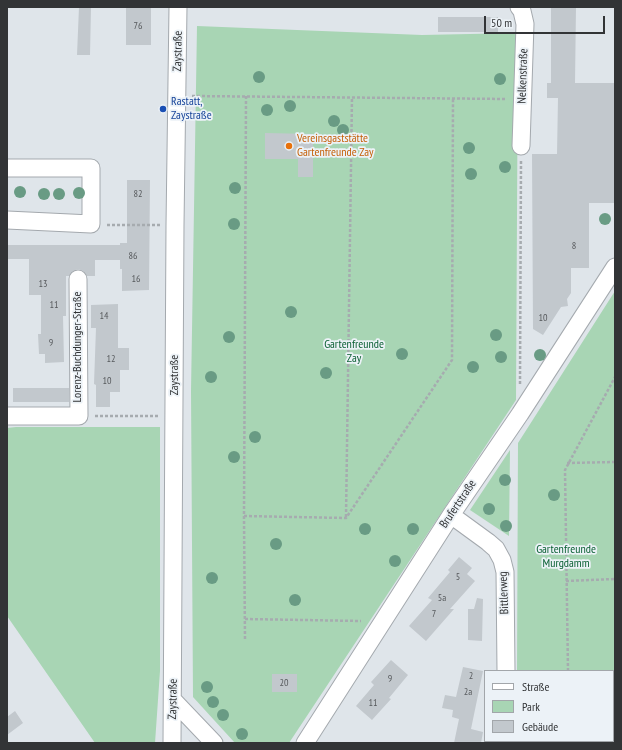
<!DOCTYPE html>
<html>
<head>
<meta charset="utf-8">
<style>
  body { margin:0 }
  #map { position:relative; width:622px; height:750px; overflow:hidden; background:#dfe5ea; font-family:"PT Sans Narrow",sans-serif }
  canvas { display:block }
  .frame { position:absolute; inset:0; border:8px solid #323436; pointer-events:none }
  .legend { position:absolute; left:484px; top:670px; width:130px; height:72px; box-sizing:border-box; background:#ecf2f7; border:1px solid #a2a6aa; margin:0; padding:5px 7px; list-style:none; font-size:12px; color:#323436 }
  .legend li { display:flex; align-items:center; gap:8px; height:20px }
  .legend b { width:20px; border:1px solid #a2a6aa }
  .scale { position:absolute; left:484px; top:16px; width:121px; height:18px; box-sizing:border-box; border:2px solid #323436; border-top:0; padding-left:5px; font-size:12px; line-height:14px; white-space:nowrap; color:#323436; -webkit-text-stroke:3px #ecf2f7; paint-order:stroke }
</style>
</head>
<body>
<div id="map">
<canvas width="622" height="750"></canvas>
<div class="frame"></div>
<ul class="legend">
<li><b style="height:5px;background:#fff"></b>Straße</li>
<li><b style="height:11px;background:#a8d5b4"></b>Park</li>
<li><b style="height:11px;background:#c2c8cd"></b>Gebäude</li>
</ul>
<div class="scale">50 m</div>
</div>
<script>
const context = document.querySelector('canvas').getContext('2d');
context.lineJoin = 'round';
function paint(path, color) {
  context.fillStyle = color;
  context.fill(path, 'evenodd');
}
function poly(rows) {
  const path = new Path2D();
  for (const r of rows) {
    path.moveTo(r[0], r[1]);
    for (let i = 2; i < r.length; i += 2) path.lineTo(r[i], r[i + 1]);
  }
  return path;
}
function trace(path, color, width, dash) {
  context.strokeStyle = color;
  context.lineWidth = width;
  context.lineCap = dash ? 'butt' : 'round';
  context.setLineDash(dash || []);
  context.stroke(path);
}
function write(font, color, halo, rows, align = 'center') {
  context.font = font + ' "PT Sans Narrow",sans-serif';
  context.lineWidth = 3.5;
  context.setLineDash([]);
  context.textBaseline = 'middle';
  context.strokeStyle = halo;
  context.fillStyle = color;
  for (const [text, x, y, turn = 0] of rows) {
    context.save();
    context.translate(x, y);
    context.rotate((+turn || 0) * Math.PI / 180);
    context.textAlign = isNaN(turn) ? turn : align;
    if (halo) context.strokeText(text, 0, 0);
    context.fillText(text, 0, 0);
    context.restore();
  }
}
const green = poly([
  [197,26,422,35,518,33,516,400,289,743,235,743,193,697,191,391],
  [615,291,615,743,517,743,517,741,613,741,613,671,517,671,518,443],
  [16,427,160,427,160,671,155,743,95,743,7,616,7,428],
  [510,450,509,536,470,510]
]);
const building = poly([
  [79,7,91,7,90,55,77,55],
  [126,7,151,7,151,45,126,45],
  [551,7,576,7,575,83,615,83,615,203,589,203,589,268,571,268,571,293,567,299,568,306,561,307,543,335,533,329,532,154,557,154,558,98,547,98,547,83,551,83],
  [438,17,498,17,498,32,438,32],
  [265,133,313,134,313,177,298,177,298,159,265,159],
  [127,180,150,180,149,290,122,291,122,269,120,269,120,260,95,260,95,276,87,276,83,271,78,269,73,271,69,276,66,276,66,316,63,316,64,362,45,363,45,354,39,354,38,334,41,334,41,295,29,295,29,259,7,259,7,245,120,245,120,243,127,243],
  [118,304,118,348,129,348,129,370,120,370,120,392,110,392,110,407,96,407,96,385,94,384,96,328,91,328,91,305],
  [13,388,69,388,69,402,13,402],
  [459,557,472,568,467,574,475,581,450,609,454,609,426,641,409,626,432,600,428,598,450,572,448,570],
  [477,598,483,599,482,641,468,640,468,609,474,609],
  [391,660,408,675,389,698,391,699,372,720,356,706,374,685,371,682],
  [463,667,483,671,471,729,483,732,481,743,454,743,459,719,452,717,453,710,442,708,445,695,456,697],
  [272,674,297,674,297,692,272,692],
  [15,711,23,723,7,735,7,717]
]);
const path = poly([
  [192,96,507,99],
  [246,96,244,516,346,518,452,360,453,98],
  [107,225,160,225],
  [520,384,521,161],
  [95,416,158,416],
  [567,463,615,462],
  [244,516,245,640],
  [346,517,352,97],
  [566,581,615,579],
  [245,619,361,621],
  [568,671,565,470,615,377],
  [613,690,615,690],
  [570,741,570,743]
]);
const minor = poly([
  [519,7,522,11,525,24,521,146],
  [7,168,91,168,91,224,7,220],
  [7,416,79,416,78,279],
  [451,515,488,542,496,549,502,560,505,572,506,671],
  [173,700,214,743],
  [507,741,507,743],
  [172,743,175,225,178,7],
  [305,743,451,515,520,414,615,267]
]);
const trees = [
  [259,77],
  [500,79],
  [290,106],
  [267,110],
  [334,121],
  [343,130],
  [469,148],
  [505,167],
  [471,174],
  [235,188],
  [20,192],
  [79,193],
  [44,194],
  [59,194],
  [605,219],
  [234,224],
  [291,312],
  [496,335],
  [229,337],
  [402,354],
  [540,355],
  [501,357],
  [473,367],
  [326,373],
  [211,377],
  [255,437],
  [234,457],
  [505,480],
  [554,495],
  [489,509],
  [506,526],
  [365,529],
  [413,529],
  [276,544],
  [395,561],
  [212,578],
  [295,600],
  [207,687],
  [213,702],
  [223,715],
  [242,734]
];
const markers = [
  [163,109,4,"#1a4fb4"],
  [289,146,4,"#e8710a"]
];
const numberNames = [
  ["76",138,26],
  ["82",138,194],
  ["8",574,246],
  ["86",133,256],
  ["16",136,279],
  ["13",43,284],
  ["11",54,305],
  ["14",104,316],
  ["10",543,318],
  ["9",51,343],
  ["12",111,359],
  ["10",107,381],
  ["5",458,577],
  ["5a",442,598],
  ["7",434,614],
  ["2",471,676],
  ["9",390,679],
  ["20",284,683],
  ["2a",468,692],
  ["11",373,703]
];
const streetNames = [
  ["Zaystraße",178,51,-89],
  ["Nelkenstraße",523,76,-88],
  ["Lorenz-Buchdunger-Straße",78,347,-90],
  ["Zaystraße",175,375,-90],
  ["Brufertstraße",458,504,-56],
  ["Bittlerweg",504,593,-92],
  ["Zaystraße",173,699,-89]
];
const transitNames = [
  ["Rastatt,",171,102],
  ["Zaystraße",171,116]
];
const foodNames = [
  ["Vereinsgaststätte",297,139],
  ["Gartenfreunde Zay",297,153]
];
const parkNames = [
  ["Gartenfreunde",354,345],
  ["Zay",354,359],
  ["Gartenfreunde",566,550],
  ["Murgdamm",566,564]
];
paint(green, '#a8d5b4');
paint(building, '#c2c8cd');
trace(minor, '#a4a9ae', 19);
trace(path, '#a6abaf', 2.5, [3, 2]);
trace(minor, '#fff', 17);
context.fillStyle = '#699b84';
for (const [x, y] of trees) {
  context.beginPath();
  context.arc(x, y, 6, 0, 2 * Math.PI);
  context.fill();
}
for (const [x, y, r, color] of markers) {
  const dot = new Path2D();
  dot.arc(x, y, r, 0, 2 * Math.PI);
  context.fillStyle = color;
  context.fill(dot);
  trace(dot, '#ecf2f7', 1.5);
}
write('10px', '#56595c', null, numberNames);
write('12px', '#323436', '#ecf2f7', streetNames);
write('12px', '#164399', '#ecf2f7', transitNames, 'left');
write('12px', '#c56008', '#ecf2f7', foodNames, 'left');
write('12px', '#085e31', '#ecf2f7', parkNames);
</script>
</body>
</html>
